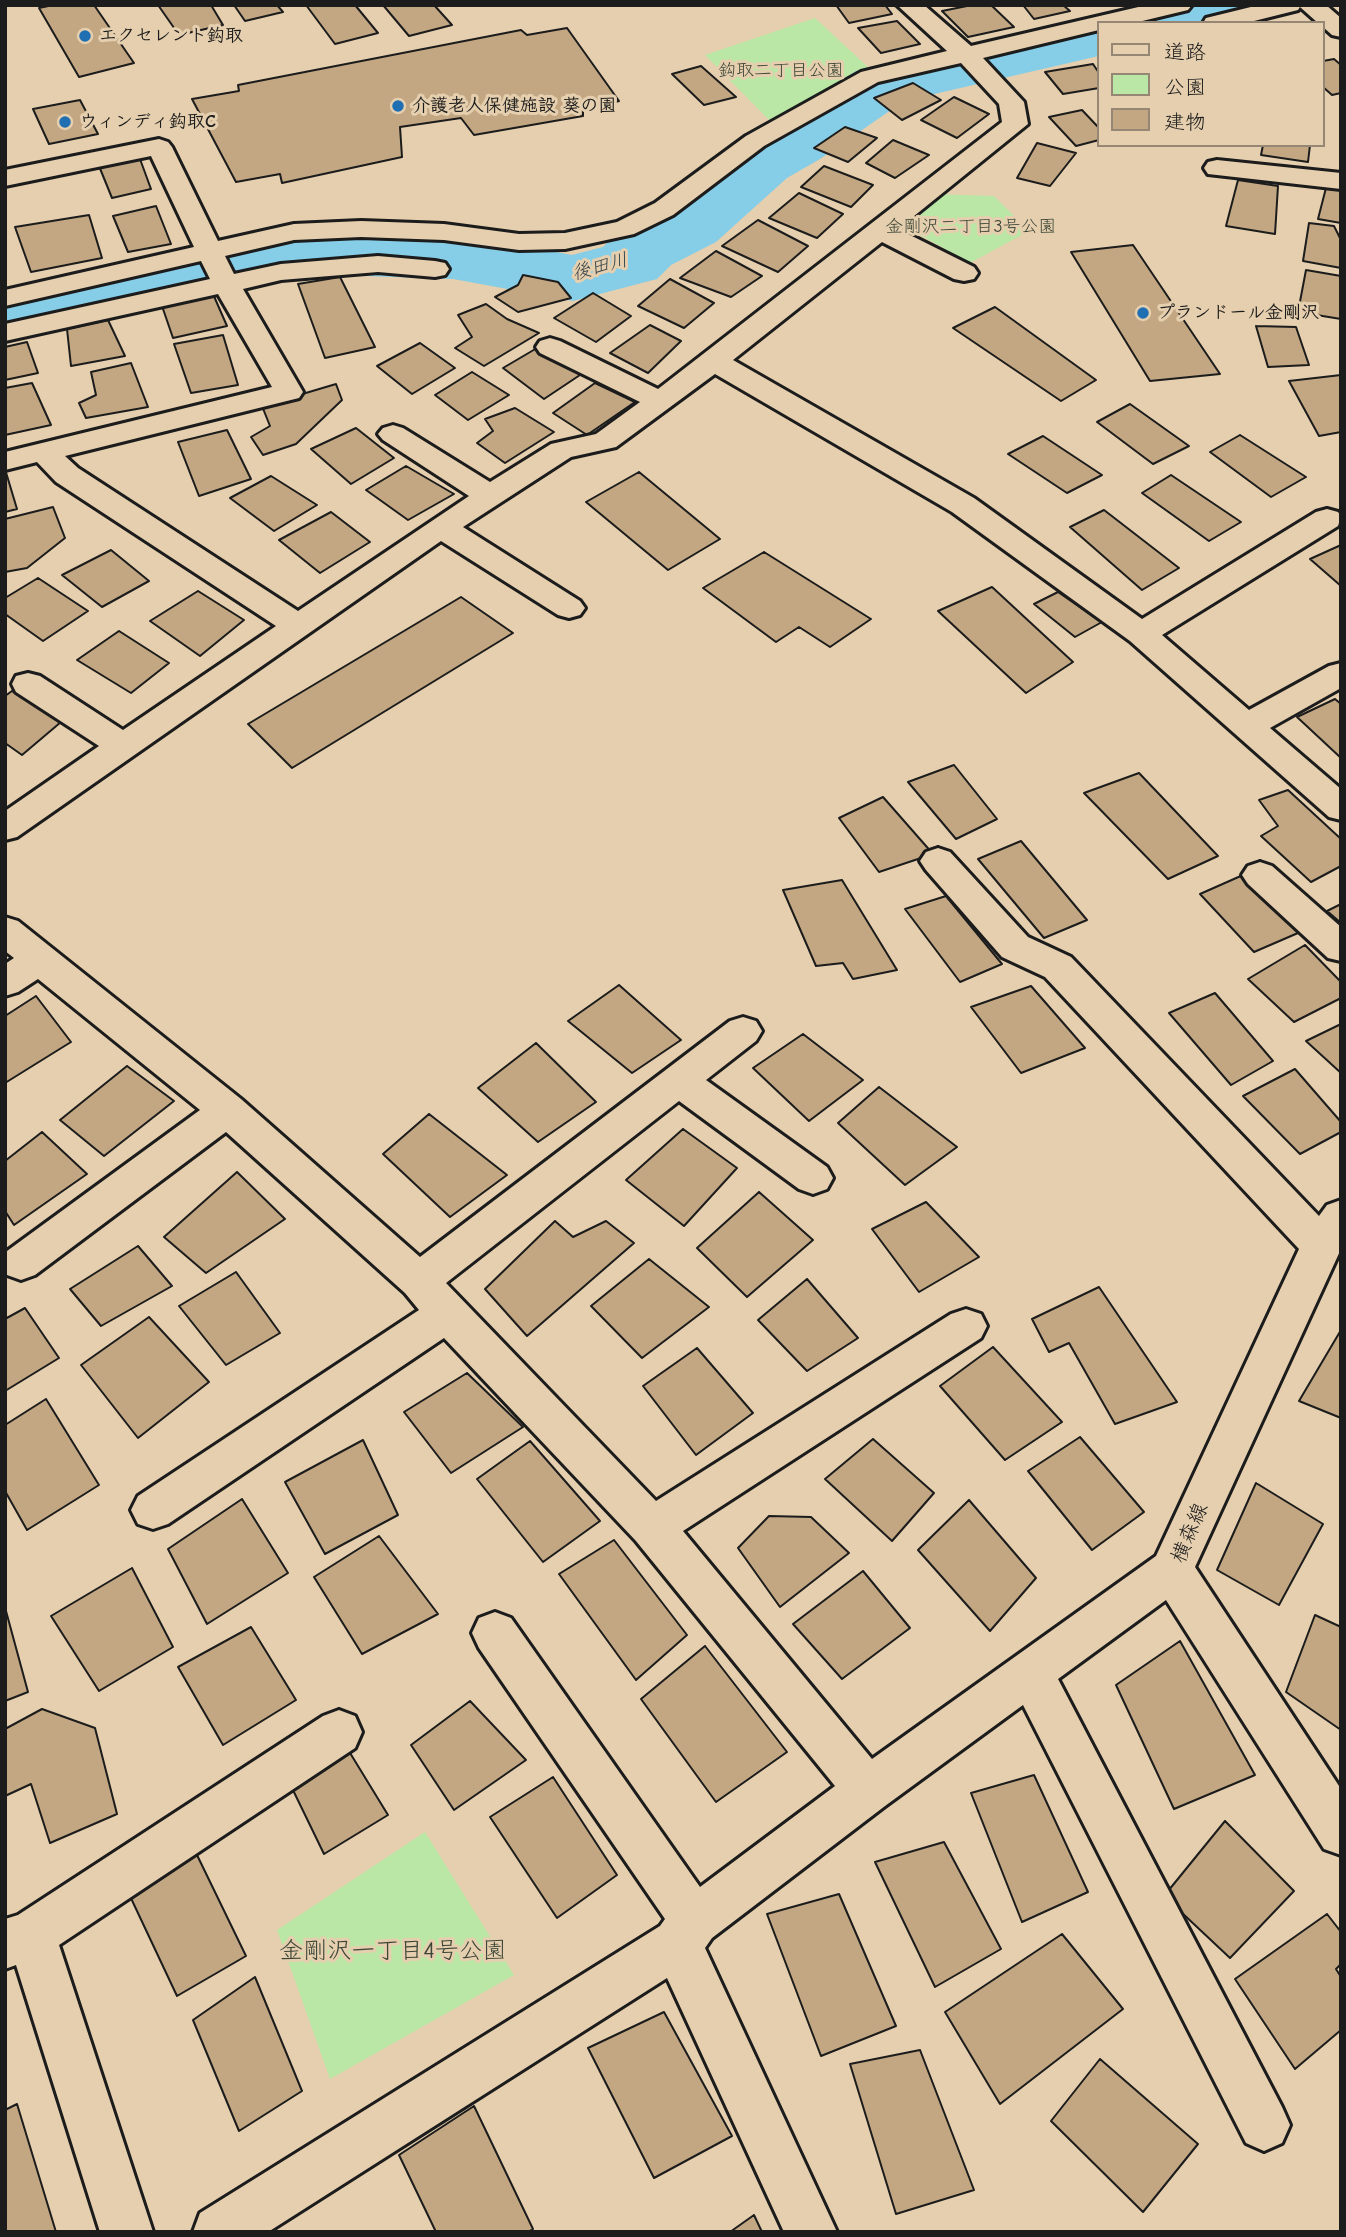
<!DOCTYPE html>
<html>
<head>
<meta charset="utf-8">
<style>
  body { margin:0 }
  #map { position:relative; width:1346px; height:2237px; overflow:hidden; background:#e5cfae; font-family:"Comic Neue","Klee One",sans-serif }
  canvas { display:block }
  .frame { position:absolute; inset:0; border:7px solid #1c1c1c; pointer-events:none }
  .legend { position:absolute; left:1097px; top:21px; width:228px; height:126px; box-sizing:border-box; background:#e5cfae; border:2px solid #958774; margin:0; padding:9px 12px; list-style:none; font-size:21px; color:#1c1c1c }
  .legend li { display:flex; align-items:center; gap:14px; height:35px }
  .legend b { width:35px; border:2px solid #958774 }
</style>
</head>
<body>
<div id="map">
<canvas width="1346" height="2237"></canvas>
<div class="frame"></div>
<ul class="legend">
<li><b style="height:9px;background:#e5cfae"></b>道路</li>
<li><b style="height:19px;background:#bae7a5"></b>公園</li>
<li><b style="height:19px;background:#c2a782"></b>建物</li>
</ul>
</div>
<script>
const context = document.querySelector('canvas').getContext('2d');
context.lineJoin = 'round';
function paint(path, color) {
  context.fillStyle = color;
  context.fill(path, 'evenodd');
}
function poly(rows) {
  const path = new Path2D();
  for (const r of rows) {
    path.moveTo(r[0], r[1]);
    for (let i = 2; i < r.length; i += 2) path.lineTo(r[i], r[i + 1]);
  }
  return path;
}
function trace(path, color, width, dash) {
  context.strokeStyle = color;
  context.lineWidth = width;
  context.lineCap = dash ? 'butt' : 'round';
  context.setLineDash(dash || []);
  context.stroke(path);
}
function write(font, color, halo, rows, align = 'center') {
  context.font = font + ' "Comic Neue","Klee One",sans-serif';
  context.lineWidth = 6;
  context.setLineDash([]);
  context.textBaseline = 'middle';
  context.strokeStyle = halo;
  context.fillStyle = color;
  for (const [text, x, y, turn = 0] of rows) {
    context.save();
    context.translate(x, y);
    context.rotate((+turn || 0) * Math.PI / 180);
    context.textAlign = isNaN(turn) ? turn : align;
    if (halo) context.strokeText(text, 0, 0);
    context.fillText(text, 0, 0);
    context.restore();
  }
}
const green = poly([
  [815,18,869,68,772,123,705,55],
  [936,194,994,196,1029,231,970,263,920,235,917,215],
  [425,1832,514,1975,330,2079,277,1930]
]);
const river = poly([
  [1149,5,1268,5,1258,19,1244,23,1125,23,1134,9,1149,5],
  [1099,16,1124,23,1099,23,1099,56,904,101,820,159,787,178,716,242,671,265,657,279,573,301,453,279,336,275,261,283,5,335,5,289,261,237,336,229,453,233,572,255,603,247,617,233,664,210,737,148,856,71,1099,16]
]);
const building = poly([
  [53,5,94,5,134,63,79,77,39,8,53,5],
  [158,5,211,5,223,25,179,35,158,5],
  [234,5,277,5,283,12,245,21,234,5],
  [306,5,355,5,378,33,335,44,306,5],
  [383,5,434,5,452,25,409,36,383,5],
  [836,5,885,5,892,14,849,23,836,5],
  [972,5,991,5,1014,27,968,37,942,11,972,5],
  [1023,5,1063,5,1070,11,1034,19,1023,5],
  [897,21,920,44,881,53,858,28,897,21],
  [567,28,619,101,583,111,583,116,474,135,461,118,400,127,402,157,282,183,280,174,236,182,192,99,239,91,238,85,521,30,527,35,567,28],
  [1334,59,1341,65,1341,93,1332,95,1323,87,1323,61,1334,59],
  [1093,64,1099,73,1099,88,1063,94,1045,72,1093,64],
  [701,66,736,97,704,105,672,74,701,66],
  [913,83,941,100,902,120,874,98,913,83],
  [954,97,989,114,957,138,921,120,954,97],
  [80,100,98,134,49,144,33,109,80,100],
  [1082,110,1099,128,1099,140,1076,146,1049,117,1082,110],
  [845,127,877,138,848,162,814,148,845,127],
  [893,140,929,155,895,178,866,163,893,140],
  [1037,143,1076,153,1050,186,1017,178,1037,143],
  [1263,145,1310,145,1308,162,1261,155,1263,145],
  [140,159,151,189,112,198,99,166,140,159],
  [824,166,873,185,851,207,801,187,824,166],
  [1238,180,1278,186,1275,234,1226,226,1238,180],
  [1327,184,1341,186,1341,223,1318,219,1327,184],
  [799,193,843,214,817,238,769,218,799,193],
  [156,206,171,244,128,252,113,216,156,206],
  [89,215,102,258,31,272,15,227,89,215],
  [758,220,808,246,778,272,722,246,758,220],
  [1309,223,1334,226,1341,240,1341,268,1303,261,1309,223],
  [1133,245,1220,374,1150,381,1071,252,1133,245],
  [716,251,762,276,731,297,680,278,716,251],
  [1306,270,1341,276,1341,319,1298,312,1306,270],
  [523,275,558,282,571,298,518,312,495,297,518,285,523,275],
  [340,277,375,347,325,358,298,284,340,277],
  [670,279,714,303,684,328,638,306,670,279],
  [593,293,631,316,596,342,554,318,593,293],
  [213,294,227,326,173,338,162,306,213,294],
  [486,304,507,319,539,333,484,366,455,348,472,337,458,315,486,304],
  [995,307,1096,380,1061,401,953,328,995,307],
  [108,320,125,356,71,366,67,329,108,320],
  [650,325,681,341,648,373,610,353,650,325],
  [1256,326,1296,327,1309,365,1268,367,1256,326],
  [223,335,238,385,191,393,174,344,223,335],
  [27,342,38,373,5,380,5,347,27,342],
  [420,343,455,368,412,394,377,366,420,343],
  [537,348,583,373,544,399,503,368,537,348],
  [131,363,148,407,86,418,79,403,96,395,91,372,131,363],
  [472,372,509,395,468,420,435,395,472,372],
  [1341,375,1341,432,1319,436,1289,381,1341,375],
  [32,383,51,425,5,435,5,388,32,383],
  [595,383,635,402,587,435,553,413,595,383],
  [336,384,342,400,296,444,263,455,251,437,270,426,262,406,336,384],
  [1130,404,1189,446,1153,464,1097,422,1130,404],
  [515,408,554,432,505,463,477,443,493,431,485,419,515,408],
  [356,428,394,458,351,484,311,449,356,428],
  [227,430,251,479,199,496,178,442,227,430],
  [1240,435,1306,477,1271,497,1210,452,1240,435],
  [1043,436,1102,475,1067,493,1008,454,1043,436],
  [406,466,454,494,408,520,366,490,406,466],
  [5,469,17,509,5,512,5,469],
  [639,472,720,539,668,570,586,502,639,472],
  [1171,475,1241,522,1209,541,1142,493,1171,475],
  [271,476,317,505,274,531,230,498,271,476],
  [53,507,65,538,27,568,5,572,5,519,53,507],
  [1104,510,1179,568,1142,590,1070,527,1104,510],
  [331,512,370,542,320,573,279,540,331,512],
  [1341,545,1341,586,1310,559,1341,545],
  [111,550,149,581,102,607,62,575,111,550],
  [764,552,871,619,830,647,799,627,776,642,703,588,764,552],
  [38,578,88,611,43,641,5,614,5,598,38,578],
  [992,587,1073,662,1026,693,938,611,992,587],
  [198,591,244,620,200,656,150,621,198,591],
  [1058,592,1102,622,1075,637,1034,604,1058,592],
  [461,597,513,633,292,768,248,724,461,597],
  [119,631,169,663,131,693,77,660,119,631],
  [12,691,61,722,22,755,5,743,5,696,12,691],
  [1335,699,1341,704,1341,758,1297,717,1335,699],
  [954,765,997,819,956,839,908,782,954,765],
  [1139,773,1218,856,1168,879,1084,793,1139,773],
  [1288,790,1341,839,1341,866,1311,882,1261,836,1278,826,1259,800,1288,790],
  [883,797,933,854,879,872,839,818,883,797],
  [1021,841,1087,920,1044,938,978,859,1021,841],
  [1243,875,1298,933,1254,952,1200,894,1243,875],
  [842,880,897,970,853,979,843,963,816,966,783,890,842,880],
  [946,896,1002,964,960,982,905,909,946,896],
  [1341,904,1341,923,1327,911,1341,904],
  [1305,945,1341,982,1341,998,1294,1022,1248,979,1305,945],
  [619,985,681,1040,632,1073,568,1021,619,985],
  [1031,986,1085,1048,1021,1073,971,1007,1031,986],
  [1215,993,1273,1061,1231,1085,1169,1013,1215,993],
  [36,996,71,1042,5,1083,5,1016,36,996],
  [1341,1024,1341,1073,1306,1041,1341,1024],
  [803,1034,863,1080,809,1121,753,1068,803,1034],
  [536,1043,596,1102,538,1142,478,1088,536,1043],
  [127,1066,174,1101,104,1156,60,1120,127,1066],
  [1295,1069,1341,1122,1341,1132,1300,1154,1243,1096,1295,1069],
  [879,1087,957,1147,905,1185,838,1123,879,1087],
  [429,1114,507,1175,450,1217,383,1154,429,1114],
  [683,1129,737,1168,684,1226,626,1180,683,1129],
  [42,1132,87,1174,14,1225,5,1211,5,1161,42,1132],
  [237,1172,285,1219,206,1273,164,1237,237,1172],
  [759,1192,813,1240,747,1297,697,1248,759,1192],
  [926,1202,979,1257,919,1292,872,1229,926,1202],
  [555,1221,573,1237,606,1221,634,1243,527,1336,485,1289,555,1221],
  [138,1246,172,1286,101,1326,70,1289,138,1246],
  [649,1259,709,1307,642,1358,591,1306,649,1259],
  [236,1272,280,1333,226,1365,179,1306,236,1272],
  [807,1279,858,1338,807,1371,758,1320,807,1279],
  [1099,1287,1177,1402,1115,1424,1069,1343,1049,1352,1032,1319,1099,1287],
  [25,1308,59,1358,5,1391,5,1319,25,1308],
  [149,1317,209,1382,138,1438,81,1365,149,1317],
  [1341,1330,1341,1418,1299,1401,1341,1330],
  [993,1347,1062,1422,1005,1460,940,1386,993,1347],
  [697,1348,753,1413,696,1455,643,1386,697,1348],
  [467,1373,523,1427,451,1473,404,1412,467,1373],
  [46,1399,99,1485,27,1530,5,1491,5,1425,46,1399],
  [1080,1437,1144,1512,1092,1550,1028,1471,1080,1437],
  [873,1439,934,1493,892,1541,825,1479,873,1439],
  [363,1440,398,1515,325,1554,285,1482,363,1440],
  [530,1441,600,1521,543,1562,477,1479,530,1441],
  [1256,1483,1323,1524,1279,1605,1217,1570,1256,1483],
  [242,1499,288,1573,207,1624,168,1549,242,1499],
  [969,1500,1036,1578,990,1631,918,1550,969,1500],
  [769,1516,811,1517,849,1553,780,1607,738,1548,769,1516],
  [379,1536,438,1614,362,1654,314,1577,379,1536],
  [614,1540,687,1635,636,1680,559,1574,614,1540],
  [132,1568,173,1647,99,1691,51,1616,132,1568],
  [863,1571,910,1628,842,1679,793,1624,863,1571],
  [6,1611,28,1692,5,1701,5,1612,6,1611],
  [1315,1615,1341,1627,1341,1730,1286,1692,1315,1615],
  [251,1627,296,1700,223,1745,178,1667,251,1627],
  [1180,1641,1255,1775,1174,1809,1116,1685,1180,1641],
  [705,1646,787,1752,716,1802,641,1699,705,1646],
  [470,1701,526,1760,454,1810,411,1745,470,1701],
  [42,1709,95,1728,117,1814,50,1843,31,1784,5,1796,5,1729,42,1709],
  [347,1748,388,1815,324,1854,291,1786,347,1748],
  [1034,1775,1088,1892,1022,1922,971,1793,1034,1775],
  [553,1777,617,1875,557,1918,490,1817,553,1777],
  [1225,1821,1294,1891,1230,1958,1164,1896,1225,1821],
  [944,1842,1001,1949,935,1987,875,1862,944,1842],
  [197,1855,246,1956,177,1996,129,1894,197,1855],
  [839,1894,896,2026,821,2056,767,1914,839,1894],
  [1327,1914,1341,1932,1341,1964,1336,1969,1341,1977,1341,2030,1295,2069,1235,1979,1327,1914],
  [1062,1934,1123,2009,1000,2104,945,2012,1062,1934],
  [255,1977,302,2091,239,2131,193,2020,255,1977],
  [664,2012,732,2136,654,2178,588,2048,664,2012],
  [920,2050,974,2190,896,2214,850,2064,920,2050],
  [1100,2059,1198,2144,1143,2212,1051,2121,1100,2059],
  [17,2104,56,2232,5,2232,5,2110,17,2104],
  [474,2106,533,2229,528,2232,436,2232,399,2155,474,2106],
  [754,2215,762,2232,730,2232,754,2215]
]);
const street = poly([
  [897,5,924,5,971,46,1147,5,1192,5,1188,10,1134,23,1099,23,1099,30,983,58,1024,102,1028,124,898,229,974,267,978,273,974,279,964,281,954,279,882,242,733,360,974,498,1142,619,1316,512,1327,509,1338,512,1341,517,1338,526,1162,635,1249,710,1329,666,1341,663,1341,688,1270,728,1341,789,1341,820,1329,817,1130,641,952,512,715,374,616,447,571,457,463,527,580,601,585,608,580,615,569,618,558,615,441,541,17,837,5,840,5,811,99,746,16,692,12,684,16,676,28,673,40,676,123,730,276,626,56,482,37,462,5,470,5,452,272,387,218,294,5,341,5,324,210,279,201,261,5,306,5,290,194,247,151,156,5,186,5,170,159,139,168,142,172,147,218,241,294,224,361,221,444,224,519,234,565,233,617,222,655,203,746,136,861,72,947,51,897,5],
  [961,63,999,104,1002,122,658,389,560,341,550,338,540,341,536,347,540,353,640,402,596,434,551,444,490,482,403,428,393,425,383,428,378,434,383,440,469,496,298,611,78,468,65,456,299,398,303,392,243,289,281,280,378,272,435,277,445,275,449,269,445,263,435,261,378,256,281,264,234,274,225,256,294,240,361,237,444,240,519,250,565,249,634,234,673,215,764,146,878,82,961,63],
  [1259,5,1326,5,1341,18,1341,37,1332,35,1323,27,1323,23,1318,23,1300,7,1298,10,1246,23,1203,23,1206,18,1259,5],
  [1217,160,1341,173,1341,189,1208,174,1204,168,1208,162,1217,160],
  [938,848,950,852,1028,937,1071,957,1319,1216,1327,1205,1341,1200,1341,1249,1195,1567,1341,1789,1341,1855,1324,1849,1166,1600,1058,1679,1282,2107,1290,2125,1282,2143,1264,2151,1246,2143,1023,1705,885,1806,712,1938,705,1948,837,2232,784,2232,667,1978,268,2232,193,2232,200,2213,660,1926,665,1919,479,1648,472,1633,479,1618,495,1612,511,1618,700,1887,835,1786,636,1541,444,1338,168,1524,153,1529,138,1524,131,1510,138,1496,419,1310,405,1293,226,1132,35,1275,21,1280,7,1275,7,1251,200,1110,38,979,18,992,5,996,5,964,14,958,5,951,5,917,18,921,241,1099,420,1257,730,1021,743,1017,756,1021,762,1031,756,1041,706,1080,827,1167,833,1178,827,1189,813,1194,799,1189,679,1101,446,1283,656,1501,951,1314,966,1309,981,1314,987,1326,981,1338,683,1531,872,1759,1156,1556,1299,1249,1045,977,1002,957,926,870,920,861,926,852,938,848],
  [1260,862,1272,866,1341,927,1341,961,1328,958,1248,884,1242,875,1248,866,1260,862],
  [339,1710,355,1716,362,1732,355,1748,59,1945,153,2232,100,2232,16,1965,5,1969,5,1919,18,1915,323,1716,339,1710]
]);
const markers = [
  [85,36,7,"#1f6fb2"],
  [398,106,7,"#1f6fb2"],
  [65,122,7,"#1f6fb2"],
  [1143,313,7,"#1f6fb2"]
];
const farPoinames = [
  ["エクセレント鈎取",99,36],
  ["介護老人保健施設 葵の園",412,106],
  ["ウィンディ鈎取C",79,122],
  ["プランドール金剛沢",1157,313]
];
const farParknames = [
  ["鈎取二丁目公園",781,71],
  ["金剛沢二丁目3号公園",971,227]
];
const farWaternames = [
  ["後田川",600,267,-15]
];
const streetNames = [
  ["横森線",1190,1533,-67]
];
const nearParknames = [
  ["金剛沢一丁目4号公園",393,1951]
];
paint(green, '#bae7a5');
paint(river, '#86cde7');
paint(building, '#c2a782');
trace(building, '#1c1c1c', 2);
trace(street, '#1c1c1c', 6);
paint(street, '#e5cfae');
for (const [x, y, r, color] of markers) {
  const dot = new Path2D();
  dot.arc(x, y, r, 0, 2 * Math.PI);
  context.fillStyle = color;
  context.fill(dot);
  trace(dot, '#e5cfae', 2.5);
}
write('bold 18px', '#1c1c1c', '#e5cfae', farPoinames, 'left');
write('18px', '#3c4537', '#e5cfae', farParknames);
write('italic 19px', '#313f45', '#e5cfae', farWaternames);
write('21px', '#1c1c1c', '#e5cfae', streetNames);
write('24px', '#3c4537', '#e5cfae', nearParknames);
</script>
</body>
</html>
